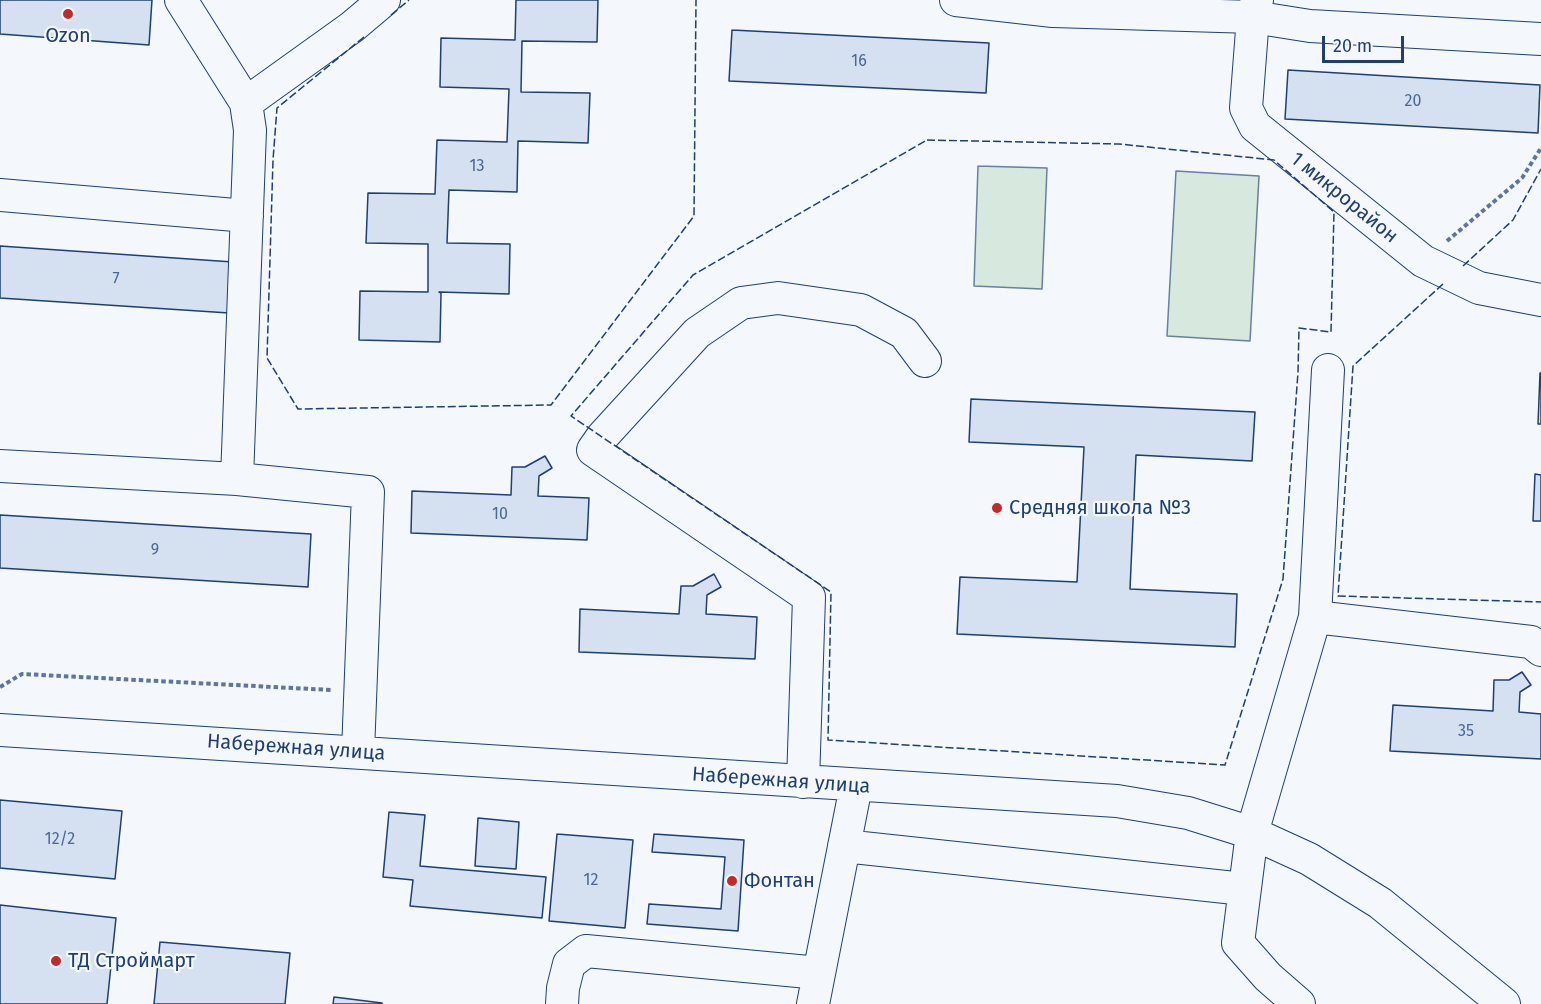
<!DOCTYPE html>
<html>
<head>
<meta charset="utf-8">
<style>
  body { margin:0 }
  #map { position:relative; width:1541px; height:1004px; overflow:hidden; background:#f4f7fb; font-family:"Fira Sans",sans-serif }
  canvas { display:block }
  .scale { position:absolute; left:1322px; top:36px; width:82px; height:27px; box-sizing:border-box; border:3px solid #1d3f73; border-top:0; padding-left:8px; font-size:18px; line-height:21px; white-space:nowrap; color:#1d3f73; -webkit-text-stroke:4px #f4f7fb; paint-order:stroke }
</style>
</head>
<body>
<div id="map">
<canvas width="1541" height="1004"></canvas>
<div class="scale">20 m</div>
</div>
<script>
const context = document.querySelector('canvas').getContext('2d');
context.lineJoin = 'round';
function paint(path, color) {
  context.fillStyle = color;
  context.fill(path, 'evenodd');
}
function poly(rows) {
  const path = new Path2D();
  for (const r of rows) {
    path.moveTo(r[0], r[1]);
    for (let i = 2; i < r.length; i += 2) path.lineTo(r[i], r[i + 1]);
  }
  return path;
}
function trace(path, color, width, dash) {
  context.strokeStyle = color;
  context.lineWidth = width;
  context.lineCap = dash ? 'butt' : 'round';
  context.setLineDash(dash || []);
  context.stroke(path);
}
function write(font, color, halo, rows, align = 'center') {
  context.font = font + ' "Fira Sans",sans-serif';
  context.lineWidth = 4.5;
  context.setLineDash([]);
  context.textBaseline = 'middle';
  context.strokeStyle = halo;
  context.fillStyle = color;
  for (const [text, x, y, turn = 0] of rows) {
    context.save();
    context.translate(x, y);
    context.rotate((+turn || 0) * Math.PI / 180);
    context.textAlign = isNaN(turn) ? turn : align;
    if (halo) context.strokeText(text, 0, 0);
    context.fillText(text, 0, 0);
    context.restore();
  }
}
const green = poly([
  [978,166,1047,168,1042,289,974,286,978,166],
  [1176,171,1259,176,1250,341,1167,336,1176,171]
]);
const building = poly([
  [0,0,152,0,149,45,0,34,0,0],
  [516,0,598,0,597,42,522,41,521,92,590,93,588,143,518,141,517,192,449,190,447,243,510,244,509,294,439,292,441,293,440,342,359,340,360,291,428,292,428,244,366,243,368,193,435,194,437,140,507,142,509,89,440,87,441,38,515,40,516,0],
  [732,30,989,43,986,93,729,81,732,30],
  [1288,70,1540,85,1538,133,1285,119,1288,70],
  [0,246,233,262,229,313,0,298,0,246],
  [1540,373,1541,373,1541,424,1538,424,1540,373],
  [971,399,1255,412,1252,461,1136,455,1130,589,1237,594,1235,647,957,634,960,577,1077,582,1084,447,969,442,971,399],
  [545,456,552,468,539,476,538,496,589,498,587,540,411,533,412,491,511,495,512,467,525,467,545,456],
  [1535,474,1541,475,1541,521,1533,521,1535,474],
  [0,515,311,534,308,587,0,568,0,515],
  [714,574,721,587,707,595,706,614,757,617,755,659,579,652,580,609,679,614,681,586,693,586,714,574],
  [1522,672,1531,685,1520,692,1519,712,1541,714,1541,759,1390,751,1393,705,1493,711,1494,680,1509,680,1522,672],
  [0,800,122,811,115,879,0,868,0,800],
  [389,812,425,815,420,866,546,877,542,918,410,906,413,880,383,877,389,812],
  [478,818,519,822,516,869,475,866,478,818],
  [557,834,633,840,625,928,549,921,557,834],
  [654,834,744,840,738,931,647,924,649,904,721,909,725,857,652,852,654,834],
  [0,905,116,918,107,1004,0,1004,0,905],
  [160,942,290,953,285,1004,154,1004,160,942],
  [334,997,382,1003,382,1004,333,1004,334,997]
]);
const path = poly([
  [1447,241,1522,178,1541,148],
  [0,687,22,674,331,690]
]);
const minor = poly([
  [181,0,246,103,250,130,237,479,368,492,358,752],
  [956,0,1053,11,1253,17,1310,26,1541,39],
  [1257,0,1253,17,1246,108,1255,126,1423,261,1479,288,1541,300],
  [246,103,352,27,384,0],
  [0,195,247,216],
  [0,466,237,479],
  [1315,617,1328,370],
  [0,730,1117,801,1188,813,1252,833,1309,859,1380,903,1504,1004],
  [803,782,809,597,593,450,602,437,697,333,741,303,778,298,861,310,904,333,925,361],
  [844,846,1244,889],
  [562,1004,563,988,569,964,586,951,819,973],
  [813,1004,856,786],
  [1299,1004,1268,977,1238,943,1252,833,1315,617,1531,642,1541,650]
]);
const fence = poly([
  [391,15,409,0],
  [364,37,277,108,273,160,267,358,298,409,551,405,694,216,696,0],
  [927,140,1119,144,1274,160,1334,212,1331,332,1299,328,1298,372,1283,579,1225,765,828,740,831,592,571,416,693,275,927,140],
  [1463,266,1513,220,1541,169],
  [1443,284,1353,366,1338,596,1541,602]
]);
const markers = [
  [68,14,6,"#c62828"],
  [997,508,6,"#c62828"],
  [732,881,6,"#c62828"],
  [56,961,6,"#c62828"]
];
const numberNames = [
  ["16",859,62],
  ["20",1413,102],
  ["13",477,167],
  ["7",116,280],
  ["10",500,515],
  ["9",155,551],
  ["35",1466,732],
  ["12/2",60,840],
  ["12",591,881]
];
const poiNames = [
  ["Ozon",68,36,"center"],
  ["Средняя школа №3",1009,508],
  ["Фонтан",744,881],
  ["ТД Строймарт",68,961]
];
const streetNames = [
  ["1 микрорайон",1344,198,39],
  ["Набережная улица",296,748,4],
  ["Набережная улица",781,781,4]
];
paint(green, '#d7e8df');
trace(green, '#687fa3', 1.5);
paint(building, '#d5e0f0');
trace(building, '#1d3f73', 1.5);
trace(minor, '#1d3f73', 34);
trace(path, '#5e769c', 4, [4.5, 3]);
trace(minor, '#f4f7fb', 32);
trace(fence, '#1d3f73', 1.5, [8, 3]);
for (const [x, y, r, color] of markers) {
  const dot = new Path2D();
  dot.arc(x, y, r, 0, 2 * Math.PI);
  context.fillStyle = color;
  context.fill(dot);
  trace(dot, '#f4f7fb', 2);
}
write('16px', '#4b6792', null, numberNames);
write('20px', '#1d3f73', '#f4f7fb', poiNames, 'left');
write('20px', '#1d3f73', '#f4f7fb', streetNames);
</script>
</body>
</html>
